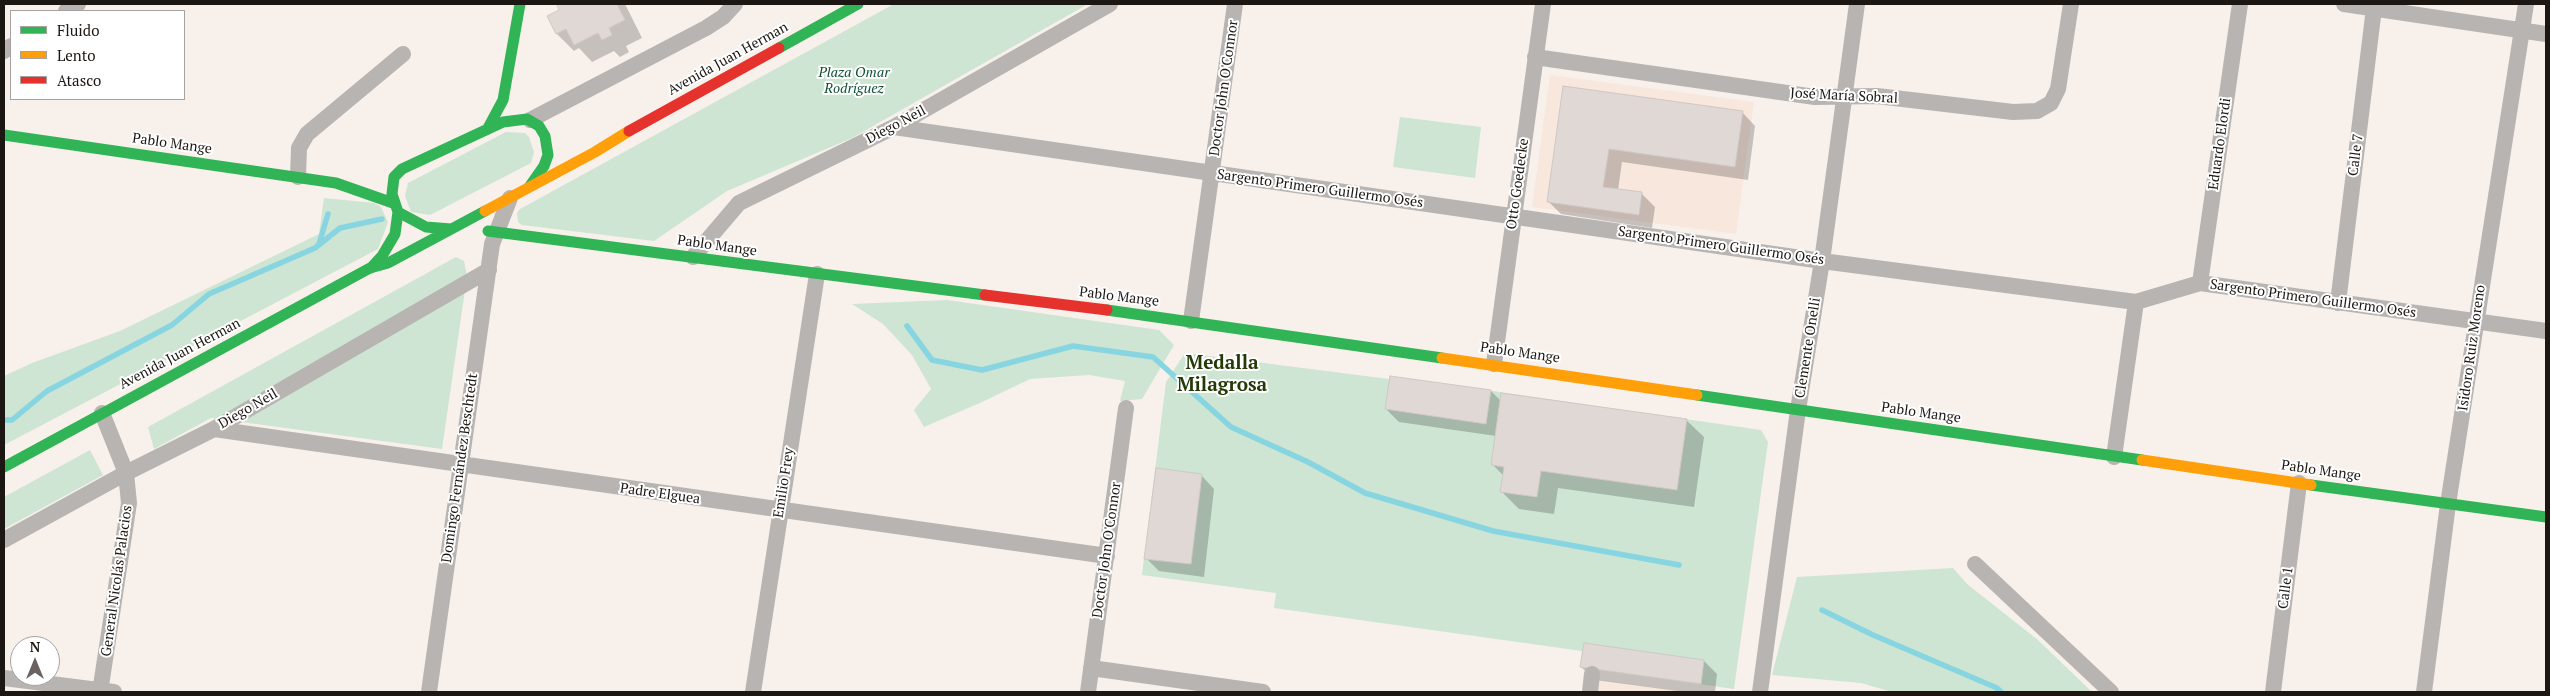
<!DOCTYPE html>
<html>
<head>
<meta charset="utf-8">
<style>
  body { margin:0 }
  #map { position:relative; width:2550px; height:696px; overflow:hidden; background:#f8f0eb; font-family:"PT Serif",serif }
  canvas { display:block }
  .frame { position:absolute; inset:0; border:5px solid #1d1713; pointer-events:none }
  .legend { position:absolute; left:10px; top:10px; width:175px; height:90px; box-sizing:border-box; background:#fff; border:1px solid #a5a2a1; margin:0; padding:6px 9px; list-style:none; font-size:15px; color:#1d1713 }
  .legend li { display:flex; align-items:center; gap:10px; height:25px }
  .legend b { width:25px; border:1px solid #a5a2a1 }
  .north { position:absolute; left:10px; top:636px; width:50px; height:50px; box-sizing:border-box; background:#fff; border:1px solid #a5a2a1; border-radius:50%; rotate:0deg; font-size:14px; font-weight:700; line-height:20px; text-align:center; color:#1d1713 }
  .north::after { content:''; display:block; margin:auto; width:18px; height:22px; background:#6a635f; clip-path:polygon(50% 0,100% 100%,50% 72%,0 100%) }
</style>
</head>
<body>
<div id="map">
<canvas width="2550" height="696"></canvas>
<div class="frame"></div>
<ul class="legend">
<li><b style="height:6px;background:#30b455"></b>Fluido</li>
<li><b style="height:6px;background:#ff9f0a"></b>Lento</li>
<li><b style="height:6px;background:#e5322d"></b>Atasco</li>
</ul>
<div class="north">N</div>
</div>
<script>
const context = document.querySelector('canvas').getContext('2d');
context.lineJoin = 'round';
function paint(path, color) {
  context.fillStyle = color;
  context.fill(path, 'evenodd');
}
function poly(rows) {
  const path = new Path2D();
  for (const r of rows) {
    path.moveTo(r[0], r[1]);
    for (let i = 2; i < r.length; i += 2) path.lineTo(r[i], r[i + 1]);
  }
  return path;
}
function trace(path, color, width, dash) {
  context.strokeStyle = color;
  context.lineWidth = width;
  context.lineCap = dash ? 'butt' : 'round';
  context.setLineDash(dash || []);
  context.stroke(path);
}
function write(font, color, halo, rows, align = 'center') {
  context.font = font + ' "PT Serif",serif';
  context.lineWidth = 4;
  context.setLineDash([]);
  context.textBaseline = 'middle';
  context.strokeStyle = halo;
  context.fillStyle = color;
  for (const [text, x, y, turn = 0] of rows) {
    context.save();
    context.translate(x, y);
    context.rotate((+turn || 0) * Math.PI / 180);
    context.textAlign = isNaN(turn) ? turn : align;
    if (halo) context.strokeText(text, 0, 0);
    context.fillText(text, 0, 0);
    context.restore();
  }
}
const built = poly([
  [1550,75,1754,102,1736,234,1532,207],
  [1596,679,1687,692,1594,692]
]);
const green = poly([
  [894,4,1088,4,852,138,727,191,654,241,522,225,518,222,517,213,520,209],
  [1400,117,1481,127,1475,178,1393,167],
  [506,132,525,133,529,137,534,152,531,163,430,215,411,212,405,196,408,183],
  [324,198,374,203,381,207,388,222,378,249,4,445,4,376,32,363,120,331,319,234],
  [456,257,464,261,467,276,442,449,211,418,154,449,148,427],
  [947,300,1159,330,1174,345,1142,399,1120,401,1125,381,1089,375,1030,379,982,402,924,427,914,410,931,389,912,355,883,324,852,304],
  [1185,353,1389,379,1390,376,1761,430,1768,442,1734,689,1580,667,1582,651,1274,608,1276,593,1142,575,1166,382],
  [90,450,103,475,4,529,4,497],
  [1953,568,1967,584,2038,640,2092,692,1892,692,1861,683,1772,675,1797,577]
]);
const shadow = poly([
  [562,4,625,4,642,38,626,46,629,52,620,57,614,51,592,62,579,48,574,51,557,34,548,16,561,10,558,6],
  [1565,87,1742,112,1755,126,1748,180,1622,162,1618,190,1642,194,1655,207,1652,228,1561,214,1548,201],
  [1491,391,1501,401,1686,420,1704,437,1694,507,1558,488,1554,514,1519,509,1502,492,1504,476,1492,464,1496,436,1399,422,1386,409],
  [1201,475,1214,489,1204,577,1159,571,1146,558],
  [1704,661,1717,674,1715,692,1685,692,1595,680,1581,667]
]);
const stream = poly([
  [319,244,328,214],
  [907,326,932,360,982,370,1073,346,1153,357,1231,427,1308,462,1365,493,1493,531,1679,565],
  [4,420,12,420,47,391,172,325,209,294,315,248,340,228,382,219],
  [1822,610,1873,635,1997,688,2001,692]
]);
const building = poly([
  [559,4,617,4,625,20,609,28,612,35,602,40,598,33,574,45,566,29,556,34,547,16,559,10,557,5,559,4],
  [1563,86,1743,111,1735,167,1609,149,1603,187,1642,192,1639,215,1547,202,1563,86],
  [1390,376,1491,390,1486,424,1385,409,1390,376],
  [1501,393,1687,419,1677,490,1541,471,1537,497,1500,492,1504,467,1491,465,1501,393],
  [1156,468,1202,474,1191,564,1144,559,1156,468],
  [1584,643,1704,660,1701,684,1580,667,1584,643]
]);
const street = poly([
  [2344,4,2546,34],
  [66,11,78,4],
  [4,51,11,46],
  [1535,57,1815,97,1877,96,2013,112,2037,111,2051,103,2058,89,2071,4],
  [530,120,706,28,723,17,735,4],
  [894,127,1822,261,2136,302,2200,283,2546,331],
  [298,177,299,148,307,134,403,54],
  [693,257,739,203,894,127,1110,4],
  [2200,283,2240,4],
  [2338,303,2374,8],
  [1191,321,1235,4],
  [1494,364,1543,4],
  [214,429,1107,556],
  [2114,457,2136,302],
  [4,540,126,473,214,429,489,270],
  [1975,564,2111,692],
  [1091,668,1263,692],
  [4,678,114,692],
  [100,692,129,503,126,473,102,413],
  [429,692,492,244,510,198],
  [753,692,817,274],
  [1088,692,1126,408],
  [1590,692,1592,674],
  [1760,692,1798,410,1822,261,1857,4],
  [2273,692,2299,483],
  [2424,692,2448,504,2526,4]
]);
const fast = poly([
  [779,48,858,4],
  [488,128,503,100,520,4],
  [4,135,336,183,393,203],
  [451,229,426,227,398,212,392,194,394,177,402,169,503,122,527,119,539,126,545,136,548,155,544,166,530,186],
  [488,231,985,295],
  [371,268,382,256,395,234,398,212],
  [1107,310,1442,358],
  [1697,395,2142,460],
  [4,467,370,268,388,263,485,211],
  [2311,485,2546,517]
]);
const slow = poly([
  [485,211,595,152,629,131],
  [1442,358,1697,395],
  [2142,460,2311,485]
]);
const jam = poly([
  [629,131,779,48],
  [985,295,1107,310]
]);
const streetNames = [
  ["Avenida Juan Herman",728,59,-29],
  ["Doctor John O'Connor",1224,88,-82],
  ["José María Sobral",1844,96,3],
  ["Diego Neil",896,125,-28],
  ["Pablo Mange",172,144,8],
  ["Eduardo Elordi",2220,144,-82],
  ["Calle 7",2356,155,-83],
  ["Otto Goedecke",1518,184,-82],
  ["Sargento Primero Guillermo Osés",1320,189,8],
  ["Pablo Mange",717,246,8],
  ["Sargento Primero Guillermo Osés",1721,246,8],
  ["Pablo Mange",1119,297,7],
  ["Sargento Primero Guillermo Osés",2313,299,8],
  ["Clemente Onelli",1808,348,-81],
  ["Isidoro Ruiz Moreno",2472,348,-82],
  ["Pablo Mange",1520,353,8],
  ["Avenida Juan Herman",180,354,-28],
  ["Diego Neil",248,409,-30],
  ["Pablo Mange",1921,413,8],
  ["Domingo Fernández Beschtedt",460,468,-82],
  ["Pablo Mange",2321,471,8],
  ["Emilio Frey",784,483,-81],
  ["Padre Elguea",660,494,8],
  ["Doctor John O'Connor",1107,550,-82],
  ["General Nicolás Palacios",117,581,-82],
  ["Calle 1",2286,588,-83]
];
const parkNames = [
  ["Plaza Omar",854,73],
  ["Rodríguez",854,89]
];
const districtNames = [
  ["Medalla",1222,364],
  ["Milagrosa",1222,386]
];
paint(built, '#f8e7dc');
paint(green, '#cde5d2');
paint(shadow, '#0003');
trace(stream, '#87d5e1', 5.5);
paint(building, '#dfd8d4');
trace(building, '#d0c8c5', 1);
trace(street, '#b7b4b2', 16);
trace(fast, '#30b455', 11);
trace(slow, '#ff9f0a', 11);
trace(jam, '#e5322d', 11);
write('14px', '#1d1713', '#fff', streetNames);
write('italic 14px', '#105134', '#fff', parkNames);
write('bold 19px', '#233a06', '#fff', districtNames);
</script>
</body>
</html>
